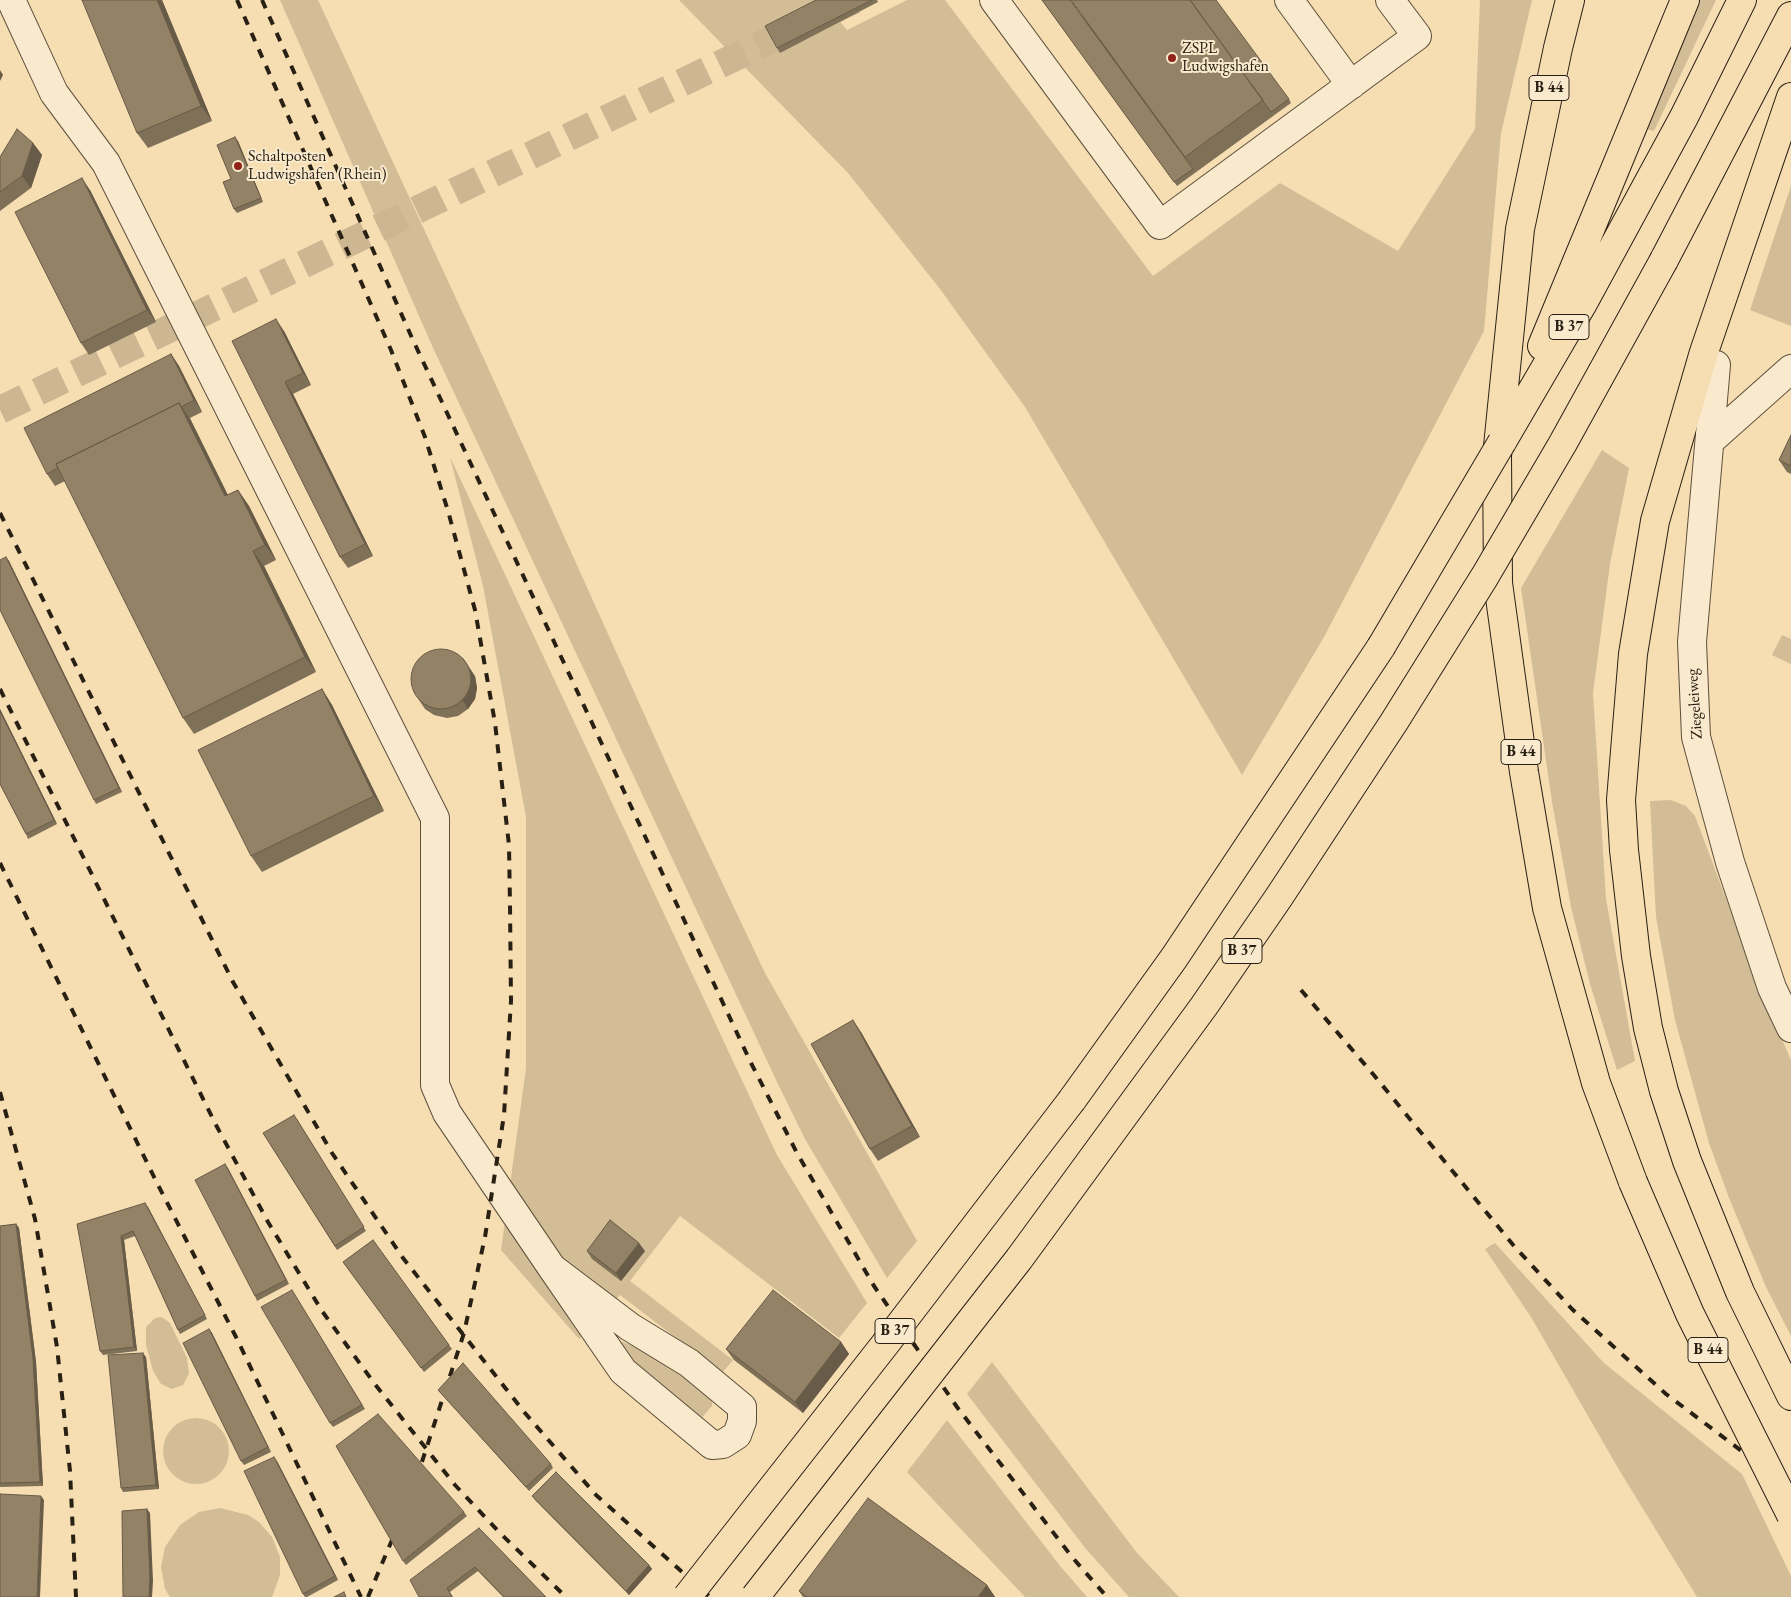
<!DOCTYPE html>
<html>
<head>
<meta charset="utf-8">
<style>
  body { margin:0 }
  canvas { display:block; background:#f6ddb2 }
</style>
</head>
<body>
<canvas width="1791" height="1597"></canvas>
<script>
const context = document.querySelector('canvas').getContext('2d');
context.lineJoin = 'round';
function paint(path, color) {
  context.fillStyle = color;
  context.fill(path, 'evenodd');
}
function poly(rows) {
  const path = new Path2D();
  for (const r of rows) {
    if (r.length === 3) {
      path.moveTo(r[0] + r[2], r[1]);
      path.arc(r[0], r[1], r[2], 0, 2 * Math.PI);
      continue;
    }
    path.moveTo(r[0], r[1]);
    for (let i = 2; i < r.length; i += 2) path.lineTo(r[i], r[i + 1]);
  }
  return path;
}
function trace(path, color, width, dash) {
  context.strokeStyle = color;
  context.lineWidth = width;
  context.lineCap = dash ? 'butt' : 'round';
  context.setLineDash(dash || []);
  context.stroke(path);
}
function write(font, color, halo, rows, align = 'center') {
  context.font = font + ' "EB Garamond",serif';
  context.lineWidth = 4;
  context.setLineDash([]);
  context.textBaseline = 'middle';
  context.strokeStyle = halo;
  context.fillStyle = color;
  for (const [text, x, y, turn = 0] of rows) {
    context.save();
    context.translate(x, y);
    context.rotate((+turn || 0) * Math.PI / 180);
    context.textAlign = isNaN(turn) ? turn : align;
    if (halo) context.strokeText(text, 0, 0);
    context.fillText(text, 0, 0);
    context.restore();
  }
}
const green = poly([
  [280,0,318,0,485,361,677,787,765,973,917,1241,887,1278,805,1139,777,1082,434,350],
  [679,0,822,0,847,30,907,0,945,0,1153,276,1280,183,1398,251,1475,129,1480,0,1532,0,1501,133,1484,331,1324,637,1242,775,1025,407,940,289,848,173],
  [1699,0,1716,0,1654,131,1646,129],
  [1791,186,1791,326,1750,310],
  [1602,450,1629,468,1610,564,1593,693,1606,899,1635,1061,1617,1070,1590,984,1571,907,1552,802,1521,588],
  [450,457,777,1155,867,1303,839,1338,680,1216,630,1281,733,1360,722,1373,620,1295,579,1339,501,1250,526,1068,526,817,483,586],
  [1782,635,1791,639,1791,664,1772,655],
  [1671,800,1686,806,1695,816,1763,997,1791,1060,1791,1336,1766,1287,1729,1198,1709,1143,1675,1020,1656,917,1650,801],
  [1495,1243,1604,1363,1742,1474,1791,1576,1791,1597,1697,1597,1618,1468,1531,1317,1485,1249],
  [162,1317,170,1323,187,1358,189,1374,183,1385,172,1389,161,1384,153,1371,146,1345,146,1327,155,1318],
  [620,1341,659,1356,712,1398,712,1406,707,1412,702,1417,696,1417,622,1356,617,1343],
  [992,1362,1137,1553,1179,1597,1129,1597,1086,1549,967,1394],
  [196,1451,33],
  [947,1420,1061,1567,1087,1597,1025,1597,907,1472],
  [220,1508,248,1515,259,1522,272,1537,280,1557,280,1575,272,1597,170,1597,165,1589,161,1567,165,1547,180,1525,199,1512]
]);
const minorTunnel = poly([
  [0,410,854,0]
]);
const minor = poly([
  [11,0,54,93,106,163,435,818,435,1085,447,1113,552,1268,623,1371,712,1445,723,1444,737,1435,742,1421,742,1407,689,1363,630,1327,552,1268],
  [994,0,1160,225,1417,36,1390,0],
  [1289,0,1351,85],
  [1716,365,1692,642,1696,737,1730,862,1772,988,1791,1028],
  [1710,441,1791,369]
]);
const highway = poly([
  [1570,0,1558,48,1520,229,1497,456,1498,583,1524,772,1547,908,1596,1083,1633,1182],
  [1791,97,1704,352,1655,521,1633,654,1621,800,1624,850,1636,956,1648,1028,1664,1091,1687,1161,1740,1292,1791,1396],
  [1664,260,1791,16],
  [1542,346,1685,0],
  [1502,442,1582,305,1684,117,1742,0],
  [1072,1100,1174,958,1381,647]
]);
const rail = poly([
  [237,0,391,350,425,437,448,511,475,610,495,723,509,845,510,905,511,1001,504,1115,485,1237,464,1333,417,1477],
  [262,0,412,338,751,1063,797,1153,874,1286,957,1407,1072,1557,1107,1597],
  [0,513,233,982,332,1153,403,1258,525,1413,596,1495,710,1597],
  [0,689,216,1125,268,1222,322,1311,374,1383,455,1485,500,1533,566,1597],
  [0,863,158,1185,236,1337,361,1597],
  [1301,990,1373,1074,1514,1246,1572,1309,1666,1394,1784,1483],
  [0,1092,35,1219,57,1347,70,1471,76,1597],
  [368,1597,397,1528]
]);
const highwayBridge = poly([
  [1381,647,1502,442],
  [1633,1182,1690,1314,1791,1515],
  [687,1597,886,1343,1072,1100],
  [755,1597,1019,1259,1204,1006,1279,897,1394,722,1485,576,1563,443,1664,260]
]);
const wall = poly([
  [162,0,212,121,148,148,137,133],
  [816,0,877,0,878,2,780,53,777,48],
  [1042,0,1289,99,1291,103,1177,186],
  [238,141,263,202,237,213,234,209,231,179],
  [33,143,42,155,31,188,0,211,0,157],
  [90,190,156,322,89,355,81,343],
  [284,331,311,385,293,394,373,556,348,568,340,557,232,341],
  [171,354,179,366,202,412,190,418,228,495,238,490,249,506,276,560,264,566,316,672,194,734,183,718,65,481,55,486,47,474],
  [1791,435,1791,474,1787,472,1779,460],
  [6,557,9,561,122,792,96,804,94,800],
  [475,676,477,688,475,699,468,709,458,716,447,718,434,715,425,709,413,691],
  [322,689,332,705,384,811,262,872,251,856],
  [0,709,57,824,28,839,26,834,0,784],
  [861,1032,920,1137,878,1161,870,1149],
  [297,1119,366,1231,337,1250,263,1133],
  [225,1164,289,1284,257,1301,255,1296],
  [148,1207,207,1319,180,1334,178,1330,135,1236,124,1240,137,1351,103,1355,100,1351,77,1224],
  [16,1224,19,1228,36,1362,43,1486,0,1487,0,1226],
  [373,1240,452,1349,424,1372,343,1262],
  [587,1251,645,1251,621,1281,592,1259],
  [292,1290,365,1409,333,1427,330,1423],
  [209,1329,212,1333,271,1452,244,1465,241,1461],
  [841,1342,849,1354,803,1413,734,1360,726,1349],
  [146,1357,159,1489,123,1492,121,1488],
  [438,1390,551,1464,553,1468,529,1491],
  [277,1461,338,1580,307,1597,305,1597,303,1594],
  [532,1496,649,1565,652,1569,629,1595,535,1500],
  [464,1512,467,1516,406,1565,403,1561],
  [479,1528,546,1597,503,1597,478,1571,450,1592,453,1597,419,1597],
  [987,1585,995,1597,803,1597,799,1591]
]);
const shadedWall = poly([
  [157,0,162,0,212,121,201,106],
  [0,70,3,75,0,81],
  [235,137,238,141,263,202,261,198],
  [33,143,42,155,31,188,22,176],
  [82,178,90,190,156,322,147,310],
  [276,319,284,331,311,385,303,373],
  [171,354,179,366,202,412,194,400],
  [285,382,293,394,373,556,365,544],
  [179,403,190,419,236,512,225,496],
  [238,490,249,506,276,560,265,545],
  [253,551,264,566,316,672,305,657],
  [6,557,9,561,122,792,119,788],
  [463,658,475,676,477,688,475,699,468,709,463,701],
  [322,689,332,705,384,811,374,796],
  [0,709,57,824,54,820,0,711],
  [853,1020,861,1032,920,1137,912,1126],
  [225,1164,228,1168,289,1284,286,1280],
  [145,1203,148,1207,207,1319,205,1315],
  [16,1224,19,1228,36,1362,43,1486,40,1482],
  [121,1236,124,1240,137,1351,134,1347],
  [639,1243,645,1251,621,1281,616,1273],
  [209,1329,212,1333,271,1452,268,1447],
  [841,1342,849,1354,803,1413,795,1402],
  [143,1353,146,1357,159,1489,156,1485],
  [274,1457,277,1461,338,1580,335,1576],
  [41,1496,44,1500,40,1597,37,1597],
  [147,1509,150,1513,153,1581,152,1597,149,1597],
  [649,1565,652,1569,629,1595,626,1591],
  [987,1585,995,1597,978,1597]
]);
const building = poly([
  [82,0,157,0,201,106,137,133,82,0],
  [816,0,872,0,777,48,765,26,816,0],
  [1042,0,1070,0,1193,169,1174,182,1042,0],
  [1071,0,1190,0,1263,100,1185,157,1071,0],
  [1190,0,1216,0,1289,99,1271,112,1190,0],
  [17,129,33,143,22,176,0,192,0,157,17,129],
  [235,137,261,198,234,209,223,182,231,179,217,145,235,137],
  [82,178,147,310,81,343,15,212,82,178],
  [276,319,303,373,285,382,365,544,340,557,232,341,276,319],
  [171,354,194,400,181,407,179,403,56,464,58,468,47,474,24,428,171,354],
  [179,403,225,496,238,490,265,545,253,551,305,657,183,718,56,464,179,403],
  [1791,435,1791,466,1779,460,1791,435],
  [6,557,119,788,94,800,0,610,0,560,6,557],
  [441,679,30],
  [322,689,374,796,251,856,198,750,322,689],
  [0,711,54,820,26,834,0,784,0,711],
  [853,1020,912,1126,870,1149,811,1044,853,1020],
  [294,1115,364,1227,335,1246,263,1133,294,1115],
  [225,1164,286,1280,255,1296,195,1180,225,1164],
  [145,1203,205,1315,178,1330,133,1231,121,1236,134,1347,100,1351,77,1224,145,1203],
  [610,1220,639,1243,616,1273,587,1251,610,1220],
  [16,1224,33,1358,40,1482,0,1483,0,1226,16,1224],
  [373,1240,449,1345,421,1368,343,1262,373,1240],
  [292,1290,362,1405,330,1423,261,1307,292,1290],
  [773,1290,841,1342,795,1402,726,1349,773,1290],
  [209,1329,268,1447,241,1461,183,1343,209,1329],
  [143,1353,156,1485,121,1488,108,1355,143,1353],
  [463,1363,551,1464,526,1487,438,1390,463,1363],
  [378,1414,464,1512,403,1561,336,1446,378,1414],
  [274,1457,335,1576,303,1594,244,1471,274,1457],
  [556,1472,649,1565,626,1591,532,1496,556,1472],
  [0,1494,41,1496,37,1597,0,1597,0,1494],
  [868,1498,987,1585,978,1597,807,1597,799,1591,868,1498],
  [147,1509,150,1577,149,1597,123,1597,122,1511,147,1509],
  [479,1528,546,1597,504,1597,475,1567,447,1588,452,1597,419,1597,410,1580,479,1528],
  [344,1592,346,1597,334,1597,344,1592]
]);
const markers = [
  [1172,58,5,"#8f2418"],
  [238,166,5,"#8f2418"]
];
const shields = [
  [1549,88,40],
  [1569,327,40],
  [1521,752,40],
  [1242,951,40],
  [895,1331,40],
  [1708,1350,40]
];
const shieldNames = [
  ["B 44",1549,88],
  ["B 37",1569,327],
  ["B 44",1521,752],
  ["B 37",1242,951],
  ["B 37",895,1331],
  ["B 44",1708,1350]
];
const poiNames = [
  ["ZSPL",1182,49],
  ["Ludwigshafen",1182,67],
  ["Schaltposten",248,157],
  ["Ludwigshafen (Rhein)",248,175]
];
const streetNames = [
  ["Ziegeleiweg",1695,704,-94]
];
paint(green, '#d3bd97');
trace(minorTunnel, '#cdb792', 28, [28, 14]);
trace(minor, '#5c4f3c', 30);
trace(highway, '#292014', 30);
trace(minor, '#f9e9cd', 28);
trace(highway, '#f6ddb2', 28);
trace(rail, '#292014', 4, [9, 9]);
trace(highwayBridge, '#292014', 30, []);
trace(highwayBridge, '#f6ddb2', 28);
paint(wall, '#7f7058');
paint(shadedWall, '#685b47');
paint(building, '#948266');
trace(building, '#685b47', 1);
for (const [x, y, r, color] of markers) {
  const dot = new Path2D();
  dot.arc(x, y, r, 0, 2 * Math.PI);
  context.fillStyle = color;
  context.fill(dot);
  trace(dot, '#f9e9cd', 2);
}
for (const [x, y, w] of shields) {
  const box = new Path2D();
  box.roundRect(x - w / 2, y - 12.5, w, 25, 4);
  context.fillStyle = '#f9e9cd';
  context.fill(box);
  trace(box, '#292014', 1);
}
write('bold 15px', '#292014', null, shieldNames);
write('16px', '#292014', '#f9e9cd', poiNames, 'left');
write('16px', '#292014', '#f9e9cd', streetNames);
</script>
</body>
</html>
